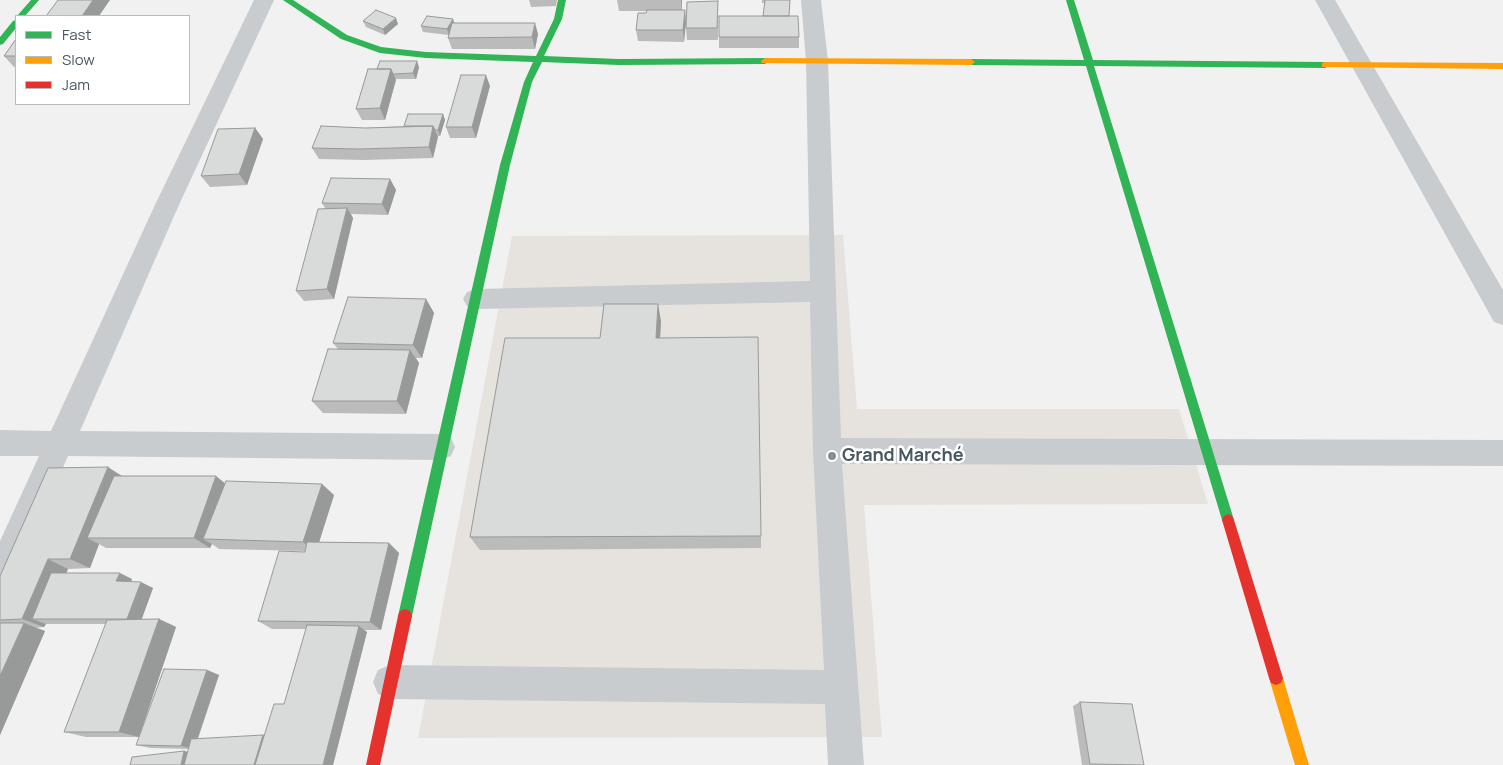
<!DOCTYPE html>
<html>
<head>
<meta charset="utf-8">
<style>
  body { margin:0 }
  #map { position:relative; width:1503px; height:765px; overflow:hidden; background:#f2f1f1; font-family:Manrope,sans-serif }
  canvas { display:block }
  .legend { position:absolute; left:15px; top:15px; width:175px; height:90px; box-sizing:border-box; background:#fff; border:1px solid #b5bcbf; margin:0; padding:6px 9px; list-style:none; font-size:15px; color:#47575f }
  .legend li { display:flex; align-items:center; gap:10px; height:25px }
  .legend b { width:25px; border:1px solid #b5bcbf }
</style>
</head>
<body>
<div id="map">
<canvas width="1503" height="765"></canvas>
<ul class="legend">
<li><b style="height:6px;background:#30b455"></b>Fast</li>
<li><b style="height:6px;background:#ff9f0a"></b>Slow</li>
<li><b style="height:6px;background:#e5322d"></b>Jam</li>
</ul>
</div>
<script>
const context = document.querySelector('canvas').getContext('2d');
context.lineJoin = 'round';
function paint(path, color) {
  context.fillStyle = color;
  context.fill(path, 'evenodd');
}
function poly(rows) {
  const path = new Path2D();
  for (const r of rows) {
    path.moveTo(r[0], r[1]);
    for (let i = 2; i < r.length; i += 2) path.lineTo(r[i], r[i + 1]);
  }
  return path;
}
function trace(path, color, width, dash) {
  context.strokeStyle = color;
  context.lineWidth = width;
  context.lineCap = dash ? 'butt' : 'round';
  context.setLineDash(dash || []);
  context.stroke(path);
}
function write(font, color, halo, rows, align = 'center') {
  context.font = font + ' Manrope,sans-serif';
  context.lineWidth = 5;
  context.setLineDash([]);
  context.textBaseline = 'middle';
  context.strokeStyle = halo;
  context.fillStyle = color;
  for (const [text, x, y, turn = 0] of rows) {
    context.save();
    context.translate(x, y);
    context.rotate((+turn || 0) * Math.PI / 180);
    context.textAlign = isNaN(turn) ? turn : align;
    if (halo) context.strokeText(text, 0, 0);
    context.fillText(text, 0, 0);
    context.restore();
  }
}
const commercial = poly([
  [843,235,857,409,1179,409,1208,504,864,505,882,737,418,738,512,236]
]);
const street = poly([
  [254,0,274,0,178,207,80,431,441,434,451,438,455,447,451,456,441,460,68,456,11,587,0,591,0,541,39,456,0,456,0,430,51,431,154,207,254,0],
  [801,0,821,0,828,61,841,438,1503,440,1503,466,842,464,864,765,828,765,825,704,390,699,378,694,373,682,378,670,390,665,824,670,813,451,810,302,476,309,467,306,463,299,467,292,476,289,810,281,806,61,801,0],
  [1315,0,1335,0,1503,290,1503,325,1494,322,1315,0]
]);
const fast = poly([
  [31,0,39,0,25,16,17,16,31,0],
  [283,0,293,0,347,35,381,47,426,52,536,56,554,19,558,0,566,0,562,19,544,56,619,59,765,58,769,61,765,64,619,65,542,62,532,82,510,165,412,616,410,621,405,623,400,621,398,616,500,165,524,82,533,62,426,58,380,53,341,39,283,0],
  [1066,0,1074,0,1093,60,1325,62,1329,65,1325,68,1094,66,1234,520,1232,524,1228,526,1224,524,1222,520,1086,66,971,65,967,62,971,59,1084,60,1066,0],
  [16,20,16,28,3,44,0,45,0,37,13,21,16,20]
]);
const slow = poly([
  [765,58,971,59,975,62,971,65,762,63,761,61,765,58],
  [1325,62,1503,63,1503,69,1322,67,1322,63,1325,62],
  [1276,671,1281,673,1283,678,1309,765,1295,765,1269,678,1271,673,1276,671]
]);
const jam = poly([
  [1228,514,1232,516,1234,520,1283,678,1281,683,1276,685,1271,683,1269,678,1222,520,1224,516,1228,514],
  [405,609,410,611,412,616,380,765,366,765,398,616,400,611,405,609]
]);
const wall = poly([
  [529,0,557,0,556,6,531,7],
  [617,0,682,0,682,10,685,10,686,22,684,42,638,41,636,30,646,13,647,11,619,11],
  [762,0,790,0,789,16,799,37,799,48,719,48,719,37,763,16,765,3,762,3],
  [718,1,718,40,687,40,686,28],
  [363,21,398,24,385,35,366,27],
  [455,23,538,34,535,49,452,49,448,38,449,35,423,32,421,26],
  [16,39,16,67,14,67,4,56],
  [419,67,416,79,396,79,385,120,362,120,356,109,368,69],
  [490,86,476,138,450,138,446,127],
  [443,114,445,120,440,136,438,136,433,158,365,160,319,159,312,148,365,128,404,126],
  [255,128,263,139,247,185,210,187,201,176],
  [390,179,396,190,388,215,351,214,353,218,334,299,304,301,296,291,325,208,322,203],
  [426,299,434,313,422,358,416,358,419,363,406,414,323,413,312,401,338,349,333,343],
  [661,321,660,338,761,536,761,548,480,550,470,537,600,338],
  [122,476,225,483,334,495,319,542,389,543,399,553,381,630,364,630,367,632,333,765,130,765,184,751,188,752,188,749,150,748,136,745,207,670,219,675,198,739,264,736,284,704,306,629,272,629,258,621,305,551,219,549,212,544,210,548,106,548,99,544,90,568,68,569,66,573,132,579,131,582,153,588,141,620,159,619,176,627,139,737,86,737,64,732,106,624,46,624,44,627,35,628,45,631,0,735,0,576],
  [1080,702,1144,765,1082,765,1073,706]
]);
const shadedWall = poly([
  [93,0,110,0,99,16,82,16],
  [681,0,682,0,682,11],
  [685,10,686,22,684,42,683,30],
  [396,18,398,24,385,35,383,29],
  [453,19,455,25,449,35,447,29],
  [535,23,538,34,535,49,532,37],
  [417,61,419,67,416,79,413,73],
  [391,69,396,80,385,120,380,108],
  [486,75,490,86,476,138,472,127],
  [443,114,445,120,440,136,438,130],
  [433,126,438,137,433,158,429,147],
  [255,128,263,139,247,185,239,174],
  [390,179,396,190,388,215,382,204],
  [347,208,353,218,334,299,327,289],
  [426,299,434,313,422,358,413,345],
  [658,304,661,321,659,355,656,338],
  [410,350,419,363,406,414,397,401],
  [108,467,125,478,87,538,99,544,90,568,70,559],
  [216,476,231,488,203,539,212,544,210,548,194,538],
  [322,484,334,495,316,552,303,542],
  [389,543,399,553,381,630,370,622],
  [48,559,68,569,48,619,32,619,46,624,44,627,22,619],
  [120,573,132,579,129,588,116,581],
  [141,582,153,588,140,624,127,619],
  [159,619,176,627,139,737,119,732],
  [24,623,45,631,0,735,0,676],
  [359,626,367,632,333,765,323,765],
  [207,670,219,675,194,749,181,746],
  [263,735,274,739,266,765,254,765],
  [184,751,197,754,194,765,181,765]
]);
const building = poly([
  [58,0,93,0,82,16,46,16,58,0],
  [765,0,790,0,789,16,763,16,765,0],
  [718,1,717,28,686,28,687,2,718,1],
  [376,10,396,18,383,29,363,21,376,10],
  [647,10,685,10,683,30,636,30,638,13,646,13,647,10],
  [427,16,453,19,447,29,421,26,427,16],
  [719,16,798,16,799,37,719,37,719,16],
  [452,23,535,23,532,37,448,38,452,23],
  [16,39,16,56,4,56,16,39],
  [380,61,417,61,413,73,393,74,391,69,377,69,380,61],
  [368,69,391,69,380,108,356,109,368,69],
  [461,75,486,75,472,127,446,127,461,75],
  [408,114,443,114,438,130,435,130,433,126,404,126,408,114],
  [321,126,365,128,433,126,429,147,359,149,312,148,321,126],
  [255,128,239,174,201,176,218,129,255,128],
  [331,178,390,179,382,204,322,203,331,178],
  [347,208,327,289,296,291,318,209,347,208],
  [348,297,426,299,413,345,333,343,348,297],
  [604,304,658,304,656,338,758,337,761,536,470,537,505,338,600,338,604,304],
  [328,349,410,350,397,401,312,401,328,349],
  [108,467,70,559,48,559,22,619,0,620,0,576,48,468,108,467],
  [114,476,216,476,194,538,87,538,114,476],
  [226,481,322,484,303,542,203,539,226,481],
  [307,542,389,543,370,622,258,621,279,551,305,552,307,542],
  [51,573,120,573,116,581,141,582,127,619,32,619,51,573],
  [159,619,119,732,64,732,107,620,159,619],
  [0,623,24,623,0,676,0,623],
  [307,625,359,626,323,765,255,765,274,704,284,704,307,625],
  [164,669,207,670,181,746,136,745,164,669],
  [1080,702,1132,704,1144,765,1090,764,1080,702],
  [263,735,254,765,184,765,191,739,263,735],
  [184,751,181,765,130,765,132,757,184,751]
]);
const markers = [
  [832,456,5,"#838d92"]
];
const poiNames = [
  ["Grand Marché",842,456]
];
paint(commercial, '#e6e3df');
paint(street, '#c8ccce');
paint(fast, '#30b455');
paint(slow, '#ff9f0a');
paint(jam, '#e5322d');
paint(wall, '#bbb');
paint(shadedWall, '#989999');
paint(building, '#d9dada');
trace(building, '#989999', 1);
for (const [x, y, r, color] of markers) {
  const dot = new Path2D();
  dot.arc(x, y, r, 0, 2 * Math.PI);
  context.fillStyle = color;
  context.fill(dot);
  trace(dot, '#fff', 2);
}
write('bold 18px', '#47575f', '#fff', poiNames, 'left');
</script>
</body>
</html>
